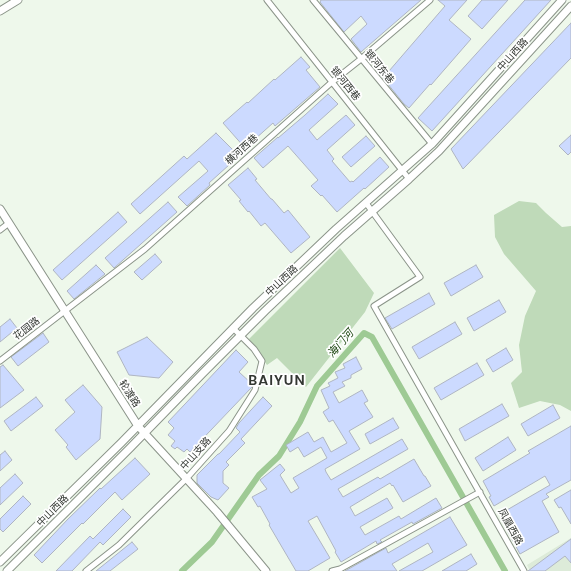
<!DOCTYPE html>
<html>
<head>
<meta charset="utf-8">
<style>
  body { margin:0 }
  canvas { display:block; background:#eef8eb }
</style>
</head>
<body>
<canvas width="571" height="571"></canvas>
<script>
const context = document.querySelector('canvas').getContext('2d');
context.lineJoin = 'round';
function paint(path, color) {
  context.fillStyle = color;
  context.fill(path, 'evenodd');
}
function poly(rows) {
  const path = new Path2D();
  for (const r of rows) {
    path.moveTo(r[0], r[1]);
    for (let i = 2; i < r.length; i += 2) path.lineTo(r[i], r[i + 1]);
  }
  return path;
}
function trace(path, color, width, dash) {
  context.strokeStyle = color;
  context.lineWidth = width;
  context.lineCap = dash ? 'butt' : 'round';
  context.setLineDash(dash || []);
  context.stroke(path);
}
function write(font, color, halo, rows, align = 'center') {
  context.font = font + ' "DM Sans","Noto Sans SC",sans-serif';
  context.lineWidth = 3.5;
  context.setLineDash([]);
  context.textBaseline = 'middle';
  context.strokeStyle = halo;
  context.fillStyle = color;
  for (const [text, x, y, turn = 0] of rows) {
    context.save();
    context.translate(x, y);
    context.rotate((+turn || 0) * Math.PI / 180);
    context.textAlign = isNaN(turn) ? turn : align;
    if (halo) context.strokeText(text, 0, 0);
    context.fillText(text, 0, 0);
    context.restore();
  }
}
const built = poly([
  [571,538,571,571,530,571,527,565]
]);
const green = poly([
  [519,201,536,203,546,213,562,227,571,226,571,411,560,405,540,401,519,408,511,383,522,372,519,345,525,316,536,291,504,254,495,237,494,215],
  [340,248,374,293,365,312,306,387,277,358,267,365,249,339]
]);
const canal = poly([
  [182,571,212,542,259,475,279,456,300,422,317,386,364,333,372,337,505,571]
]);
const building = poly([
  [321,0,421,0,361,52,351,39,367,24,361,16,344,32,320,2,321,0],
  [438,0,467,0,449,20,471,39,431,85,430,84,409,108,404,104,383,78,445,6,438,0],
  [482,0,508,0,482,29,468,16,482,0],
  [525,0,551,0,432,131,418,118,525,0],
  [571,23,571,58,463,169,451,149,571,23],
  [301,57,310,67,306,70,320,87,275,126,273,123,245,148,223,123,247,102,248,103,274,79,275,80,301,57],
  [328,94,338,104,309,130,317,140,346,115,355,125,327,150,334,159,332,161,350,182,352,181,353,182,380,157,389,167,365,189,364,188,337,212,322,195,321,196,311,186,318,180,288,146,263,168,254,158,278,137,278,138,305,115,328,94],
  [216,133,239,156,209,183,210,185,187,206,178,197,208,171,199,161,140,214,131,204,184,156,187,159,216,133],
  [571,135,571,152,568,155,559,146,571,135],
  [366,136,375,146,351,167,342,157,366,136],
  [248,168,257,179,255,180,271,199,272,199,284,213,288,210,310,237,291,253,265,223,261,226,249,211,248,212,239,201,241,200,228,185,248,168],
  [168,202,177,212,114,268,105,258,168,202],
  [118,212,127,222,62,280,53,270,118,212],
  [155,254,162,262,142,280,134,272,155,254],
  [96,265,105,274,74,299,67,291,96,265],
  [476,265,483,277,451,296,444,283,476,265],
  [429,293,435,304,392,329,385,318,429,293],
  [499,300,506,312,474,331,467,318,499,300],
  [10,319,17,328,0,342,0,327,10,319],
  [455,322,462,334,419,359,412,347,455,322],
  [43,333,49,342,18,366,11,357,43,333],
  [147,337,173,362,159,378,129,375,117,352,147,337],
  [506,348,513,360,493,372,486,360,506,348],
  [236,350,248,362,239,372,252,384,252,387,190,452,187,449,184,452,177,447,175,449,171,446,175,441,168,435,174,428,168,422,236,350],
  [356,357,362,369,351,375,351,378,342,382,345,386,333,392,339,403,362,390,368,401,364,403,373,417,349,431,360,449,325,469,326,472,331,480,402,439,408,449,338,489,343,497,378,477,380,479,414,459,424,476,425,476,431,486,403,502,393,485,392,486,390,483,350,507,355,516,387,498,393,508,360,527,365,535,399,516,401,519,436,498,442,508,413,524,412,522,380,540,382,542,377,544,376,541,341,562,335,552,336,551,317,516,308,521,330,558,308,571,296,571,269,525,270,524,260,506,258,507,252,497,267,489,260,480,280,464,285,470,280,475,291,493,299,488,293,478,327,458,321,447,304,457,298,447,290,452,286,445,308,432,314,442,323,437,331,452,347,443,333,420,329,422,323,412,329,408,321,390,330,386,328,383,338,378,335,372,345,368,343,364,356,357],
  [477,363,484,375,441,400,434,388,477,363],
  [3,365,24,390,0,408,0,367,3,365],
  [83,385,102,407,100,439,76,460,66,447,68,445,55,430,75,412,65,400,83,385],
  [36,397,43,406,11,431,4,421,36,397],
  [263,397,272,406,241,439,245,443,226,462,229,465,223,471,223,483,229,488,218,500,211,497,197,483,197,475,218,454,219,454,240,432,236,428,239,423,263,397],
  [502,404,509,416,465,441,459,429,502,404],
  [553,405,560,418,528,436,521,424,553,405],
  [393,418,399,428,370,444,365,434,393,418],
  [571,426,571,480,546,494,549,497,542,501,559,532,520,554,507,530,509,530,500,514,550,485,545,476,494,506,489,497,491,496,483,481,530,453,528,451,571,426],
  [508,437,516,450,483,471,475,458,508,437],
  [5,451,12,460,0,471,0,455,5,451],
  [135,458,150,474,122,500,115,492,83,524,82,523,42,563,34,555,68,519,100,488,101,489,135,458],
  [15,474,23,483,0,505,0,488,15,474],
  [571,490,571,524,561,507,559,508,554,500,571,490],
  [23,496,31,504,3,532,0,529,0,519,23,496],
  [123,509,131,517,103,545,100,542,72,571,56,571,90,536,93,539,123,509],
  [450,517,467,545,422,571,399,571,433,552,428,543,392,564,397,571,345,571,386,548,388,553,450,517],
  [571,539,571,563,565,556,545,571,528,571,571,539],
  [132,542,138,549,110,571,96,571,132,542],
  [471,554,477,564,466,571,442,571,471,554]
]);
const minor = poly([
  [267,0,409,179],
  [313,0,432,144],
  [366,203,420,277,374,306,524,571],
  [0,230,9,223],
  [0,361,145,249,332,82,361,59,430,0],
  [86,571,119,545,186,479,229,431,255,390,262,361,254,349,233,328],
  [332,571,340,569,480,492]
]);
const secondary = poly([
  [0,11,18,0],
  [0,209,138,426,217,512,266,571],
  [0,562,121,443,253,308,336,229,432,144,562,0],
  [7,571,130,448,202,374,265,311,344,236,409,179,439,151,571,6]
]);
const streetNames = [
  ["中山西路",513,55,-48],
  ["银河东巷",379,67,51],
  ["银河西巷",345,84,51],
  ["横河西巷",242,150,-42],
  ["中山西路",282,281,-43],
  ["花园路",27,329,-38],
  ["轮渡路",129,394,57],
  ["中山支路",196,454,-48],
  ["中山西路",53,511,-45],
  ["凤凰西路",510,527,61]
];
const waterNames = [
  ["海门河",341,344,-49]
];
const districtNames = [
  ["BAIYUN",277,381]
];
paint(built, '#ddebd9');
paint(green, '#bfdab9');
trace(canal, '#9eca94', 6);
paint(building, '#ccdaff');
trace(building, '#afb5c2', 1);
trace(minor, '#8b9489', 7);
trace(secondary, '#8b9489', 9);
trace(minor, '#fff', 5);
trace(secondary, '#fff', 7);
write('10px', '#333732', '#fff', streetNames);
write('italic 11px', '#133e06', '#fff', waterNames);
context.letterSpacing = '1px';
write('bold 14px', '#333732', '#fff', districtNames);
context.letterSpacing = '0px';
</script>
</body>
</html>
